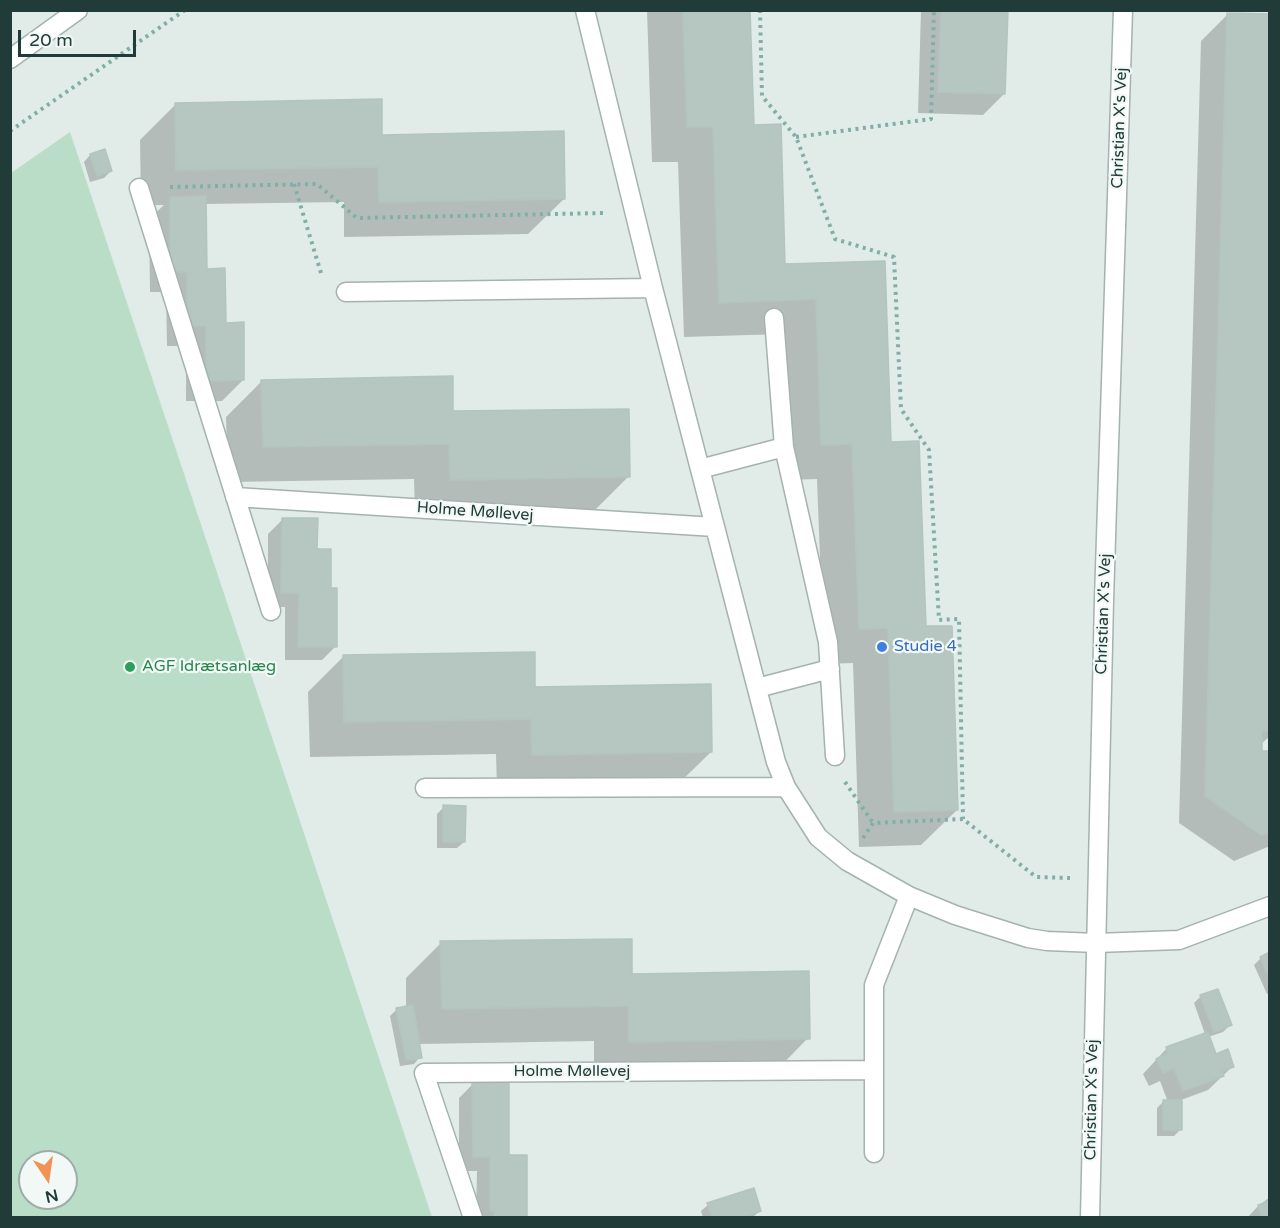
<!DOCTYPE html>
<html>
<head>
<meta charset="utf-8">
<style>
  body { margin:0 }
  #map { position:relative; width:1280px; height:1228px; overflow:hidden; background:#e1ebe8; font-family:"Varela Round",sans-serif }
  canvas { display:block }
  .frame { position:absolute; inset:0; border:12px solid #213c38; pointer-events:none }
  .north { position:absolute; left:18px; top:1150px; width:60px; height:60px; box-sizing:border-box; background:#f1f8f5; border:2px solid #9eada9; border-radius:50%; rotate:167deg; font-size:16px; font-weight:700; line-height:24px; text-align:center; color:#213c38 }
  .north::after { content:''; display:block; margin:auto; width:21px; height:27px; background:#f39257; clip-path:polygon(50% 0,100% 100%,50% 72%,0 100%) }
  .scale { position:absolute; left:18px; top:30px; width:118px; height:27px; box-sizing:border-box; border:3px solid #213c38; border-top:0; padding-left:8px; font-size:18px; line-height:21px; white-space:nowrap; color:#213c38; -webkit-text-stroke:4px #f1f8f5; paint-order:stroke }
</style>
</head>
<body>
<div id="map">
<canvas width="1280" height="1228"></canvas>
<div class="frame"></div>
<div class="north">N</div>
<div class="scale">20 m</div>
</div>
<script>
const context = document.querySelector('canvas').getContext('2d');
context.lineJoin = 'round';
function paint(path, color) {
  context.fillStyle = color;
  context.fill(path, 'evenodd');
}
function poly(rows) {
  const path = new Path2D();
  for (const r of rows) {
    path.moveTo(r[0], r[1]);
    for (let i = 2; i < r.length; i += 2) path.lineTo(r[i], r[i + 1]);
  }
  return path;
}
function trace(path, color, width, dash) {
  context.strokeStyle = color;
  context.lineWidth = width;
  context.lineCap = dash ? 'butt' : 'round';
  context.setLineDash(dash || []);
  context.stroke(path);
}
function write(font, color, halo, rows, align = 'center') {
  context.font = font + ' "Varela Round",sans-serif';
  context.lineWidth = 4.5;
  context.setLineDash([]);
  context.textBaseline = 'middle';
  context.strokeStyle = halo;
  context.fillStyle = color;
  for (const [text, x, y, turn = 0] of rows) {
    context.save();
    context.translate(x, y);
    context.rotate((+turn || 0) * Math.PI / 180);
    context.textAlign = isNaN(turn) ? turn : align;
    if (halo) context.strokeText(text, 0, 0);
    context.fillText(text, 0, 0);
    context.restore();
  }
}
const green = poly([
  [70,132,432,1217,11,1217,11,173],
  [30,1162,66,1162,66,1198,30,1198]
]);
const shadow = poly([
  [647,10,749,10,752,126,784,266,884,262,890,444,957,810,921,845,859,847,853,663,824,664,817,479,786,480,782,334,684,337,678,162,652,162],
  [921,10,1006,10,1004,94,983,115,918,113],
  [1228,14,1270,16,1270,736,1260,745,1260,753,1270,753,1270,846,1234,861,1179,823,1201,41],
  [176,104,381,136,564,199,528,234,344,237,344,202,205,204,205,270,243,380,222,401,186,401,186,346,167,346,166,292,150,292,149,219,164,205,141,205,140,140],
  [90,155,111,171,104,178,90,182,84,162],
  [262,381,452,413,629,476,593,512,415,515,414,479,228,482,226,417],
  [282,520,316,550,330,590,336,646,322,660,285,660,285,607,268,607,268,534],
  [344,656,534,688,711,752,675,787,497,789,496,754,310,757,308,692],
  [444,807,464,842,457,848,437,848,437,814],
  [441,943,631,975,808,1038,773,1074,594,1077,594,1041,418,1044,420,1057,414,1064,400,1066,390,1016,397,1009,406,1008,406,978],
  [1270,954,1270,993,1267,994,1254,965,1261,958],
  [1201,996,1230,1025,1223,1032,1208,1037,1215,1056,1233,1066,1208,1090,1181,1100,1180,1130,1174,1136,1157,1136,1157,1108,1164,1101,1168,1102,1160,1081,1149,1086,1143,1074,1167,1048,1205,1034,1194,1003],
  [473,1084,507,1157,525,1218,476,1218,477,1171,459,1171,459,1098],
  [1270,1197,1270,1218,1247,1218,1258,1206],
  [708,1205,760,1211,753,1217,703,1218,701,1211]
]);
const building = poly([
  [683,10,750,10,754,125,781,124,785,264,885,261,891,442,919,441,926,626,952,626,958,810,894,812,888,628,859,629,852,444,821,445,816,299,719,303,713,127,687,127,683,10],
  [941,10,1008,10,1005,94,938,92,941,10],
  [1227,13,1270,14,1270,731,1262,731,1262,751,1270,751,1270,832,1261,835,1205,796,1227,13],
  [382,99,382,135,564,131,565,199,379,202,378,167,176,170,175,103,382,99],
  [105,149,112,171,97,176,90,154,105,149],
  [206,196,207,269,225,268,226,323,244,322,244,380,206,381,206,326,187,326,187,272,170,272,170,197,206,196],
  [453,376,453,411,629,409,630,477,450,480,449,444,263,447,261,380,453,376],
  [282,518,318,518,317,549,331,549,331,588,337,588,337,647,298,647,299,593,281,593,282,518],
  [535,652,535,687,711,684,712,752,532,755,531,719,344,722,343,655,535,652],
  [443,805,466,806,465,842,443,842,443,805],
  [632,939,632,974,809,971,810,1039,629,1042,629,1006,442,1009,440,941,632,939],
  [1270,952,1270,979,1260,957,1270,952],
  [1218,989,1232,1025,1214,1032,1200,995,1218,989],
  [413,1005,422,1058,406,1060,396,1008,413,1005],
  [1208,1032,1216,1054,1228,1049,1234,1067,1222,1071,1224,1076,1183,1091,1174,1068,1163,1073,1156,1059,1168,1053,1166,1047,1208,1032],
  [472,1082,509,1083,509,1155,527,1155,527,1218,494,1218,494,1211,490,1211,490,1157,473,1157,472,1082],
  [1163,1100,1182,1100,1182,1130,1163,1130,1163,1100],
  [754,1188,761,1211,741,1218,712,1218,707,1203,754,1188],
  [1270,1201,1270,1218,1262,1218,1258,1205,1270,1201]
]);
const path = poly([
  [760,10,762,96,796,137,835,239,894,257,901,409,929,450,939,620,959,619,963,819],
  [10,131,185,10],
  [796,137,931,119,934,10],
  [294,184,321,273,323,274],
  [170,187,317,184,357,218,605,213],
  [845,782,873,823],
  [863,838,873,823,963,819,1036,877,1070,878]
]);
const minor = poly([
  [585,10,653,288,776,762,786,787,818,837,847,861,909,896,955,915,1028,938,1047,941,1096,943,1179,940,1270,906],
  [10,59,78,10],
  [139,188,271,611],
  [346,292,653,288],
  [774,318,784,447,828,642,835,756],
  [700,469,784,447],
  [235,497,715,527],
  [757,688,830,669],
  [425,788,786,787],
  [874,1153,874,985,909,896],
  [473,1218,424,1073,874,1070],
  [1090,1218,1104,600,1123,10]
]);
const markers = [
  [882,647,6,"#3f7fe0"],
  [130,667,6,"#2e9e5b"]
];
const streetNames = [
  ["Christian X's Vej",1120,128,-88],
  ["Holme Møllevej",475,512,4],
  ["Christian X's Vej",1104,614,-88],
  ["Holme Møllevej",572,1072],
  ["Christian X's Vej",1092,1100,-89]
];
const shopNames = [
  ["Studie 4",894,647]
];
const leisureNames = [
  ["AGF Idrætsanlæg",142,667]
];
paint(green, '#b9ddc7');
paint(shadow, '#0003');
paint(building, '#b6c6c1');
trace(building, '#b3c5c0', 1.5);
trace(minor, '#a4b3b0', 21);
trace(path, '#81afa7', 4, [3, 4.5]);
trace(minor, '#fff', 18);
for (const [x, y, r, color] of markers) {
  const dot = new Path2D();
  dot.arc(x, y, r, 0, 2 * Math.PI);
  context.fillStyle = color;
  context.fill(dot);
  trace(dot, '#f1f8f5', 2);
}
write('16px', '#213c38', '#f1f8f5', streetNames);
write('16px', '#366cbe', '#f1f8f5', shopNames, 'left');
write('16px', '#27864d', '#f1f8f5', leisureNames, 'left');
</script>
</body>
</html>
